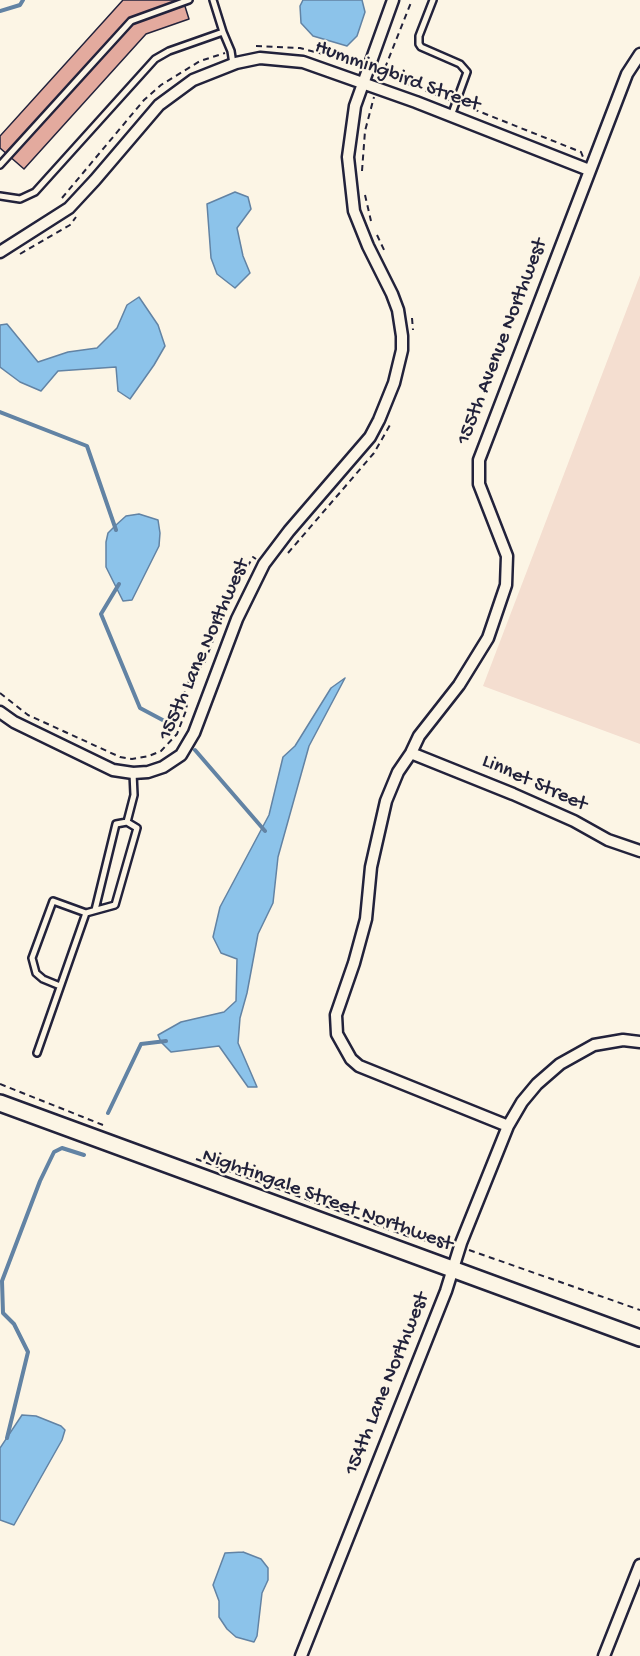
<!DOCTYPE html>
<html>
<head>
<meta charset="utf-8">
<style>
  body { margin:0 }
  canvas { display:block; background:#fcf5e5 }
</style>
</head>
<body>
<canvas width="640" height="1656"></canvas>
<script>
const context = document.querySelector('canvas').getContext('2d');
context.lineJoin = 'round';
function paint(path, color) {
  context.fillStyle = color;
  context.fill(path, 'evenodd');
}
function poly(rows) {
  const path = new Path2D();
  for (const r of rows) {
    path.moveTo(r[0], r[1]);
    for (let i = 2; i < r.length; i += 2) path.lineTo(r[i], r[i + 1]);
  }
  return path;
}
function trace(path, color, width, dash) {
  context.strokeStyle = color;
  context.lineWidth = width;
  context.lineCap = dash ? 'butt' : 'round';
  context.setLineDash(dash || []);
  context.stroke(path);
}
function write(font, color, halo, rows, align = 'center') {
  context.font = font + ' "Gochi Hand",sans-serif';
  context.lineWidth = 4.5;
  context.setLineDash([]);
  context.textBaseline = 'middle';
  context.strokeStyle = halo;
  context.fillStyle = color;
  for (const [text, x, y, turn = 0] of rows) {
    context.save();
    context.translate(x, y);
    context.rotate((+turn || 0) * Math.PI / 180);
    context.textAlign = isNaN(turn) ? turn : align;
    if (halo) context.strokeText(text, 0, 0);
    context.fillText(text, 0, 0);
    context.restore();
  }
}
const built = poly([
  [640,275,640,744,483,686]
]);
const water = poly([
  [303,0,362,0,365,12,357,36,347,46,313,36,301,23,300,6,303,0],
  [235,192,248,197,251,209,237,228,243,256,250,273,235,288,217,274,211,258,207,204,235,192],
  [139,297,158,325,165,346,154,365,130,399,118,391,116,367,58,371,41,391,20,382,0,367,0,325,7,324,38,362,68,352,97,348,117,328,127,305,139,297],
  [139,514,158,520,160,533,159,546,132,600,123,601,106,567,106,542,108,533,116,525,126,516,139,514],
  [345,678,309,746,278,857,273,903,258,934,247,993,240,1018,238,1043,257,1087,248,1087,219,1046,171,1052,161,1042,158,1035,181,1022,224,1012,236,1001,237,959,221,953,213,937,220,907,269,815,283,757,295,746,331,688,345,678],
  [22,1415,36,1416,61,1426,65,1430,62,1440,14,1525,0,1520,0,1448,22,1415],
  [243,1552,261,1559,268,1568,268,1580,262,1593,257,1636,254,1642,236,1637,227,1629,219,1617,219,1601,213,1585,225,1553,243,1552]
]);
const stream = poly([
  [0,11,20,5,23,0],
  [0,412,87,446,116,530],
  [119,584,101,614,140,708,172,725],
  [195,750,265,831],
  [108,1113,141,1044,166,1041],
  [7,1438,28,1352,14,1324,3,1313,2,1281,40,1181,54,1152,62,1148,84,1155]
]);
const building = poly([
  [123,0,183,0,189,19,146,34,24,169,0,148,0,136,123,0]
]);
const path = poly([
  [256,46,300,48,349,61,358,66],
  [378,72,385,71,395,79,449,100],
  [381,78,412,0],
  [463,105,581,152,583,157],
  [362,171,365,131,374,97],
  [365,195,371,221],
  [62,198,144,100,161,85,200,61,225,53],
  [377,235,385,252],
  [20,254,70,225,76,217],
  [412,318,413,330],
  [288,553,374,453,390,425],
  [0,693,28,715,120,757,132,759,149,756,161,751,177,734,187,708,184,694,191,676,204,664,228,601,253,557,256,559],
  [0,1084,103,1125],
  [196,1159,407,1236,449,1246],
  [469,1250,640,1310]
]);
const lane = poly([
  [213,0,223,32],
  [433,0,419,36,419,44,421,47,460,64,467,72,451,116],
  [0,165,131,21,189,0],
  [0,196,20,199,35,192,155,59,169,51,223,32,231,51,233,64],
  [95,910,116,824,127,822],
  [60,986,43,979,36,973,32,958,53,901,86,913],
  [37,1053,86,913,115,905,137,828,127,822,134,795,133,773]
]);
const street = poly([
  [0,252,69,208,95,180,159,105,193,80,236,63,260,58,303,62,416,102,589,170],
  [0,712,14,722,113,770,133,773,148,772,163,767,181,755,194,733,237,619,264,564,289,531,370,437,379,420,394,383,402,350,402,336,398,310,392,294,368,246,354,211,348,157,355,106,393,0],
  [411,753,513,794,574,821,608,840,640,851],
  [508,1126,359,1066,351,1059,337,1034,336,1015,354,963,366,919,371,867,386,801,398,772,411,753,419,736,459,685,488,638,506,585,507,556,479,484,479,460,627,74,640,54],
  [301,1656,446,1291,461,1243,508,1126,522,1102,537,1084,560,1064,594,1045,623,1040,640,1042],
  [604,1656,640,1565]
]);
const secondary = poly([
  [0,1103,640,1338]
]);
const streetNames = [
  ["Hummingbird Street",397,77,20],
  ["155th Avenue Northwest",503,342,-69],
  ["155th Lane Northwest",205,650,-66],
  ["Linnet Street",534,784,24],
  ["Nightingale Street Northwest",327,1201,20],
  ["154th Lane Northwest",388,1384,-68]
];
paint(built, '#f4ded0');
paint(water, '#8cc3ea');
trace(water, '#6283a4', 1.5);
trace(stream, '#6283a4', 4);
paint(building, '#e3aa9e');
trace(building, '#22223b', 1.5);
trace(lane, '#22223b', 10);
trace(street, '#22223b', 15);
trace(secondary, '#22223b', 20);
trace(path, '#22223b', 2, [6, 4.5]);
trace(lane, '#fcf5e5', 5);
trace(street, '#fcf5e5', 10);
trace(secondary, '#fcf5e5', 15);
write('21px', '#22223b', '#fcf5e5', streetNames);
</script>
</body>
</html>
